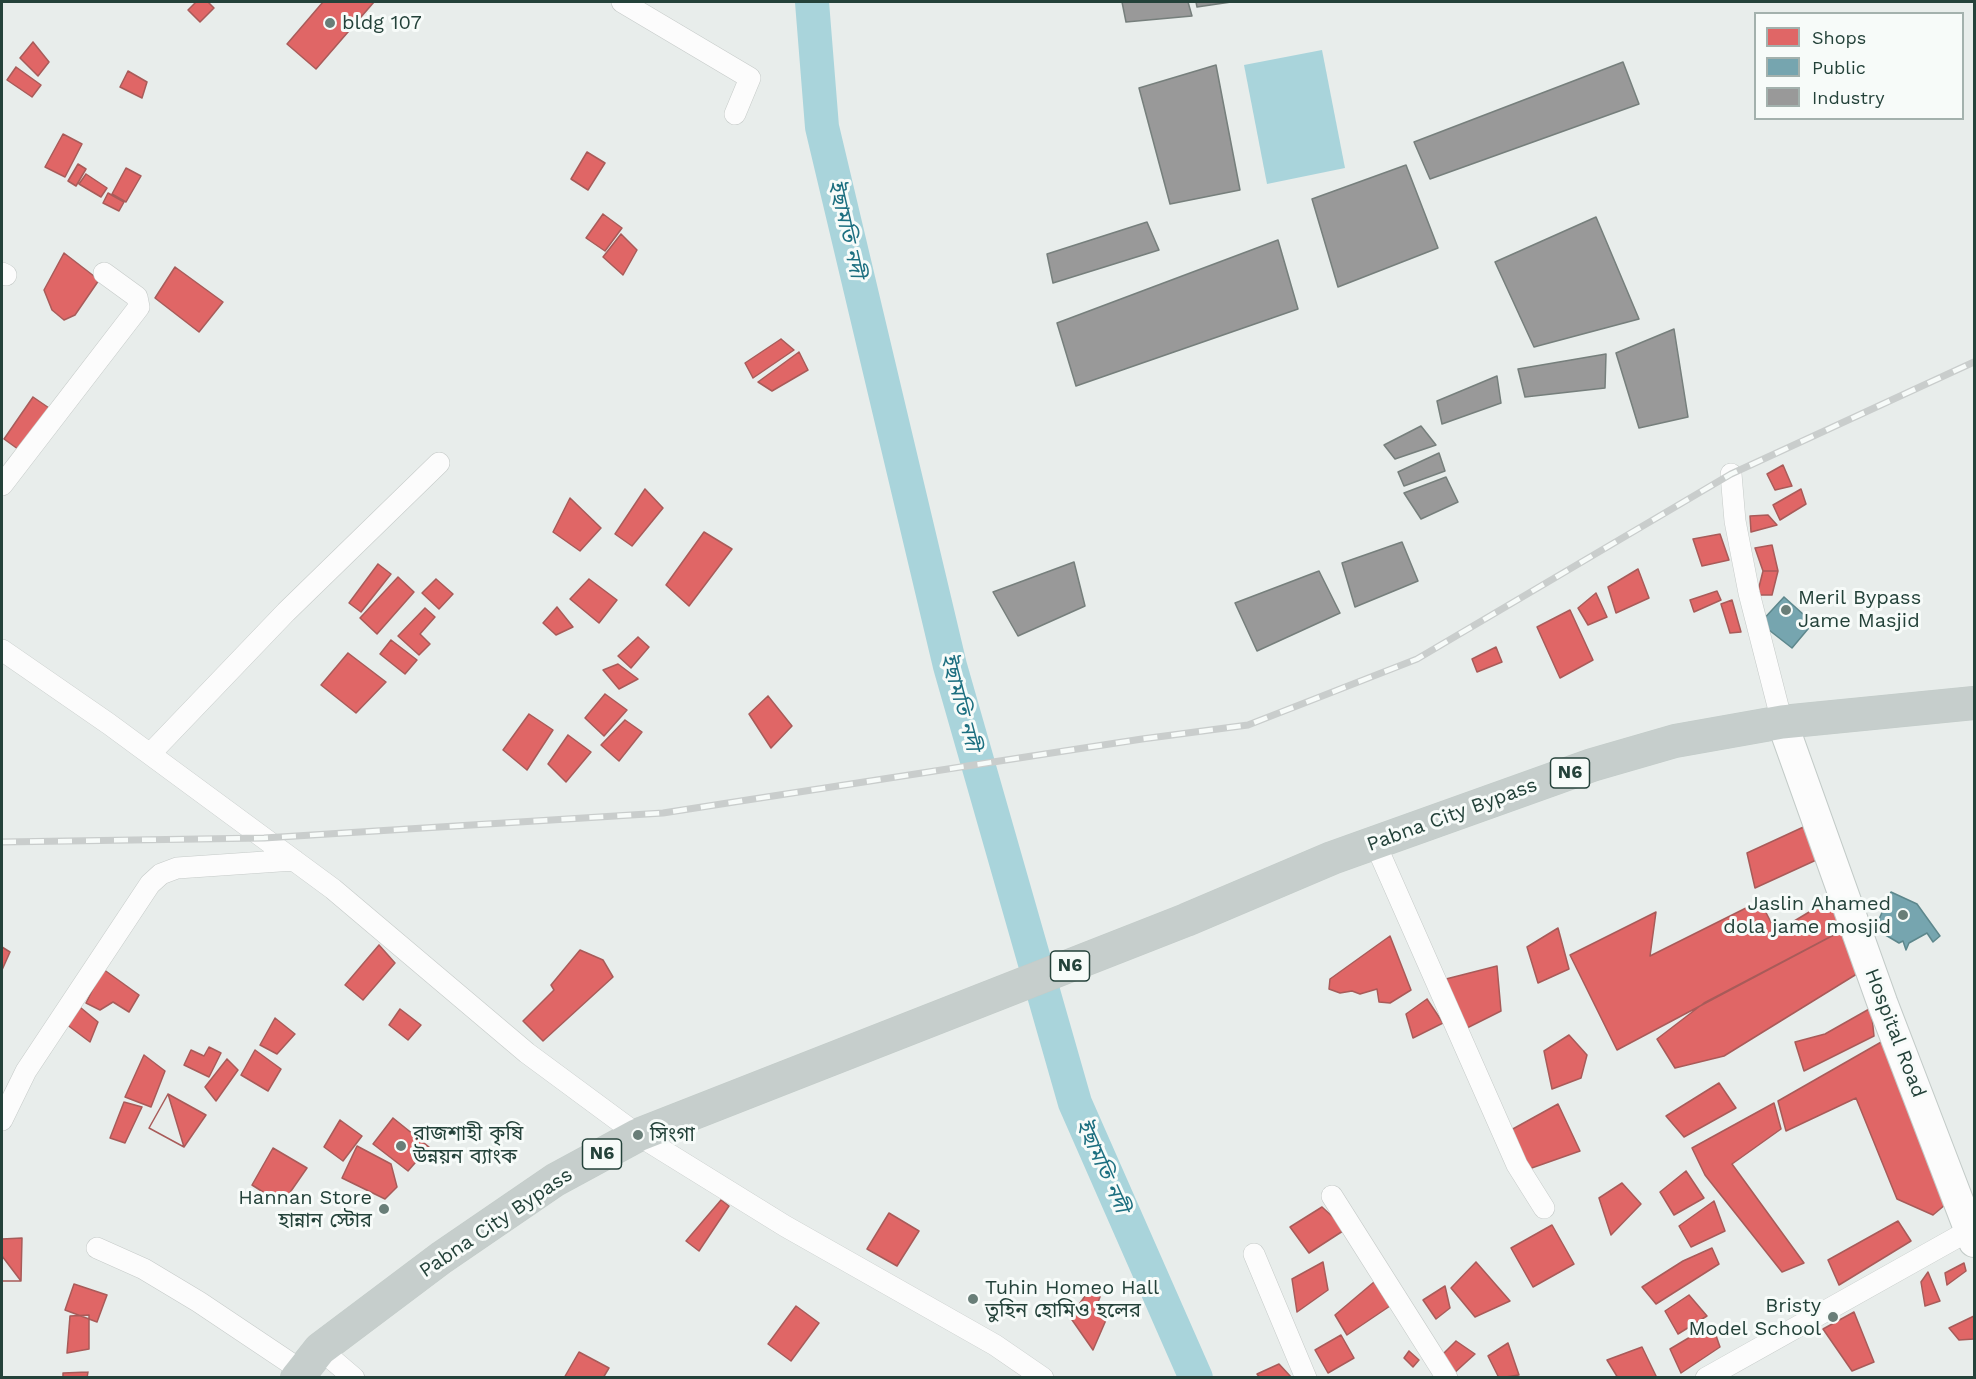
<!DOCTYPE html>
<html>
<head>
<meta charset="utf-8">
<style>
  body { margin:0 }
  #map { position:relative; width:1976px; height:1379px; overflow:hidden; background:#e8edeb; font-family:"Work Sans",sans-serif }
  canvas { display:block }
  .frame { position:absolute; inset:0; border:3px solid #24423a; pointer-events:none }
  .legend { position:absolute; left:1754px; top:12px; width:210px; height:108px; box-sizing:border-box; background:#f7fbf9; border:2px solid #a3b1ad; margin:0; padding:8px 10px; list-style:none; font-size:18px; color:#24423a }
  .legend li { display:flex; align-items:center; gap:12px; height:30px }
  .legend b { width:30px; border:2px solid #a3b1ad }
</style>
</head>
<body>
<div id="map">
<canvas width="1976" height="1379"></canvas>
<div class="frame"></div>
<ul class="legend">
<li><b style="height:16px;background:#e06666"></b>Shops</li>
<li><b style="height:16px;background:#76a5af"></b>Public</li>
<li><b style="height:16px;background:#999"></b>Industry</li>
</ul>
</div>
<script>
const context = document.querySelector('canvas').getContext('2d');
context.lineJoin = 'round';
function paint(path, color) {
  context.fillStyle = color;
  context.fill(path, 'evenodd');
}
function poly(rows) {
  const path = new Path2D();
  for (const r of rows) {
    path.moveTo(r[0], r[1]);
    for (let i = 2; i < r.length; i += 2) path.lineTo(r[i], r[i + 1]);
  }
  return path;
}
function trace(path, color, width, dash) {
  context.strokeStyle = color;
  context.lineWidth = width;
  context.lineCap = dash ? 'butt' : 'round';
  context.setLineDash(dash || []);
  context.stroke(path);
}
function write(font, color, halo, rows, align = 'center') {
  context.font = font + ' "Work Sans","Noto Sans Bengali",sans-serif';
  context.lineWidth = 6;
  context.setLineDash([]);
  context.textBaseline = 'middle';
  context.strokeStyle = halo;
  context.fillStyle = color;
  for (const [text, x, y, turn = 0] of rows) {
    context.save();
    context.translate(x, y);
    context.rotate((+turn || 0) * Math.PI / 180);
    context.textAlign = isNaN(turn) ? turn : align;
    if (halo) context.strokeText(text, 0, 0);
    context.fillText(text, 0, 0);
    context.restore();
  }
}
const water = poly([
  [1322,50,1345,168,1267,184,1244,65]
]);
const shops = poly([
  [196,2,208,2,214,8,200,22,188,10,196,2],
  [323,2,374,2,316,69,287,44,323,2],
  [33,42,49,62,38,76,20,58,33,42],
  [16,67,41,85,32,97,7,80,16,67],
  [128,71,147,82,142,98,120,87,128,71],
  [63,134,82,144,65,177,45,167,63,134],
  [587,152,605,163,588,190,571,179,587,152],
  [78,164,86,169,76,186,68,181,78,164],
  [126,168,141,176,126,202,112,194,126,168],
  [86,174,107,188,101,197,79,184,86,174],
  [108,193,124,202,119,211,103,203,108,193],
  [603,214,622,228,605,251,586,238,603,214],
  [621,234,637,250,623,275,603,257,621,234],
  [64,253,99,280,75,315,64,320,52,310,44,290,64,253],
  [175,267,223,302,199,332,155,298,175,267],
  [781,339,794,350,753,378,745,363,781,339],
  [799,352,808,370,772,391,758,382,799,352],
  [33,397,52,410,22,452,4,439,33,397],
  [1783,465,1792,486,1775,490,1767,474,1783,465],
  [645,489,663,508,632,546,615,534,645,489],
  [1801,489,1806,504,1780,520,1773,505,1801,489],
  [570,498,601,528,580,551,553,532,570,498],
  [1768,515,1777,525,1751,532,1750,516,1768,515],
  [704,532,732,549,689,606,666,585,704,532],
  [1720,534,1729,560,1702,566,1693,539,1720,534],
  [1772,545,1778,571,1763,571,1755,548,1772,545],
  [378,564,391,574,361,612,349,603,378,564],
  [1638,569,1649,598,1616,613,1608,587,1638,569],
  [1763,571,1778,571,1772,595,1757,595,1763,571],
  [398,577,414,592,377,634,360,618,398,577],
  [436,579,453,594,439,609,422,593,436,579],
  [589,579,617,600,599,623,570,599,589,579],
  [1717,591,1721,600,1694,612,1690,600,1717,591],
  [1596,593,1607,617,1588,625,1578,608,1596,593],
  [1732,600,1741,632,1730,633,1721,604,1732,600],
  [557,607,573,627,556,635,543,623,557,607],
  [425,608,435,617,420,634,430,644,419,655,398,636,425,608],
  [1570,610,1593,660,1560,678,1537,627,1570,610],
  [638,637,649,647,631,668,618,656,638,637],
  [391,640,417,660,405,674,380,654,391,640],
  [1496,647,1502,662,1477,672,1472,659,1496,647],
  [348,653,386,682,356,713,321,685,348,653],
  [618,664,638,679,619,689,603,670,618,664],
  [605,694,627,710,604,736,585,718,605,694],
  [768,696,792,726,771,748,749,714,768,696],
  [529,714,553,730,527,770,503,750,529,714],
  [625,720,642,732,619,761,601,745,625,720],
  [568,735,591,752,566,782,548,764,568,735],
  [1810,824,1825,856,1755,888,1747,853,1810,824],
  [1839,894,1847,928,1617,1050,1570,955,1656,912,1650,956,1760,901,1776,932,1839,894],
  [1558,928,1569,969,1538,983,1527,947,1558,928],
  [1847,928,1860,972,1724,1056,1675,1068,1657,1039,1704,1003,1847,928],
  [1390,936,1411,990,1390,1003,1379,1002,1377,989,1360,994,1352,991,1340,993,1329,989,1330,979,1390,936],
  [379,945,395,963,363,1000,345,985,379,945],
  [2,947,10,952,2,970,2,947],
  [580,950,603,960,613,977,543,1041,523,1021,554,990,551,985,580,950],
  [1497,966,1501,1011,1465,1029,1446,979,1497,966],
  [103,969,139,995,129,1012,113,1002,100,1010,86,1003,103,969],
  [1427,999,1443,1023,1413,1038,1406,1014,1427,999],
  [75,1003,98,1022,90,1042,66,1024,75,1003],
  [1871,1008,1874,1036,1804,1071,1795,1042,1825,1034,1871,1008],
  [400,1009,421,1025,408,1040,389,1025,400,1009],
  [275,1018,295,1034,277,1054,260,1045,275,1018],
  [1569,1035,1587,1055,1581,1078,1552,1089,1544,1051,1569,1035],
  [1890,1037,1952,1199,1933,1215,1897,1199,1856,1098,1786,1131,1778,1101,1890,1037],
  [209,1047,221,1053,209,1077,184,1065,191,1050,204,1056,209,1047],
  [255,1050,281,1069,268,1091,241,1075,255,1050],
  [144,1055,165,1071,151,1107,125,1097,144,1055],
  [227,1059,238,1070,216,1101,205,1087,227,1059],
  [1719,1083,1736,1108,1684,1137,1666,1116,1719,1083],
  [168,1094,206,1115,184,1147,149,1128,168,1094],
  [168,1094,184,1147,149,1128,168,1094],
  [124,1102,142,1107,125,1143,110,1138,124,1102],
  [1774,1103,1781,1129,1732,1164,1804,1263,1782,1272,1705,1175,1692,1148,1774,1103],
  [1558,1104,1580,1151,1526,1170,1511,1130,1558,1104],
  [393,1118,429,1147,408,1171,373,1144,393,1118],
  [340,1120,362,1136,343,1161,324,1147,340,1120],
  [357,1146,391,1164,397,1187,385,1199,342,1178,357,1146],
  [273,1148,307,1168,282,1204,252,1185,273,1148],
  [1686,1171,1704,1198,1674,1215,1660,1192,1686,1171],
  [1622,1183,1641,1204,1611,1235,1599,1198,1622,1183],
  [721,1200,729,1206,699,1251,686,1241,721,1200],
  [1714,1201,1725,1231,1691,1247,1679,1226,1714,1201],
  [1322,1207,1346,1229,1309,1253,1290,1227,1322,1207],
  [889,1213,919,1231,897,1266,867,1249,889,1213],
  [1898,1221,1911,1241,1839,1285,1828,1260,1898,1221],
  [1552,1225,1574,1264,1533,1287,1511,1248,1552,1225],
  [22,1238,21,1281,2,1281,2,1239,22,1238],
  [1712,1248,1719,1264,1656,1304,1642,1287,1683,1261,1712,1248],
  [2,1256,21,1281,2,1281,2,1256],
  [1323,1262,1328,1290,1297,1312,1292,1279,1323,1262],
  [1476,1262,1510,1301,1475,1317,1451,1288,1476,1262],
  [1964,1263,1966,1271,1947,1285,1945,1273,1964,1263],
  [1928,1272,1940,1301,1925,1306,1921,1282,1928,1272],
  [1374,1282,1390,1306,1347,1335,1335,1315,1374,1282],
  [74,1284,107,1295,97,1322,65,1310,74,1284],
  [1093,1285,1100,1297,1095,1310,1106,1320,1093,1350,1070,1317,1093,1285],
  [1445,1286,1450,1308,1436,1319,1423,1300,1445,1286],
  [1689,1295,1707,1316,1678,1334,1665,1311,1689,1295],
  [796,1306,819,1323,791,1361,768,1344,796,1306],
  [1854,1312,1874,1362,1852,1371,1823,1329,1854,1312],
  [89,1315,89,1349,67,1353,70,1316,89,1315],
  [1974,1316,1974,1339,1959,1340,1949,1328,1974,1316],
  [1712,1324,1720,1347,1681,1373,1670,1349,1712,1324],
  [1341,1335,1354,1358,1328,1373,1315,1350,1341,1335],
  [1456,1341,1475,1354,1452,1375,1438,1359,1456,1341],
  [1508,1343,1519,1375,1499,1378,1488,1356,1508,1343],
  [1642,1347,1657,1378,1618,1378,1607,1360,1642,1347],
  [1409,1351,1419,1360,1413,1367,1404,1358,1409,1351],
  [579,1352,609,1368,603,1378,564,1378,579,1352],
  [1279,1364,1292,1378,1260,1378,1257,1374,1279,1364],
  [88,1372,87,1378,63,1378,63,1373,88,1372]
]);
const public = poly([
  [1784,597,1813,623,1792,648,1760,623,1784,597],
  [1891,892,1917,904,1940,936,1933,942,1927,933,1909,943,1906,950,1903,941,1899,943,1877,930,1876,926,1891,892]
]);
const industry = poly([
  [1122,2,1188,2,1192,16,1126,22,1122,2],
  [1196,2,1231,2,1197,7,1196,2],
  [1623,62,1639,104,1430,179,1414,142,1623,62],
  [1216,65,1240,190,1170,204,1139,88,1216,65],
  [1406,165,1438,248,1338,287,1312,199,1406,165],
  [1596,217,1639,319,1534,347,1495,262,1596,217],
  [1147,222,1159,250,1053,283,1047,254,1147,222],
  [1278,240,1298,309,1076,386,1057,323,1278,240],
  [1674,329,1688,417,1639,428,1616,353,1674,329],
  [1606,354,1605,388,1525,397,1518,369,1606,354],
  [1497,376,1501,403,1442,424,1437,401,1497,376],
  [1421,426,1436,445,1395,459,1384,445,1421,426],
  [1439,453,1445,471,1404,486,1398,472,1439,453],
  [1446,477,1458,502,1421,519,1404,493,1446,477],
  [1402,542,1418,581,1355,607,1342,563,1402,542],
  [1074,562,1085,606,1018,636,993,592,1074,562],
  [1319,571,1340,613,1257,651,1235,603,1319,571]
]);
const river = poly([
  [812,2,822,127,950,666,1075,1103,1196,1378]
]);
const minor = poly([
  [622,2,750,78,735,114],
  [2,273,6,275],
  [1731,474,1735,521,1749,593,1782,722],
  [2,485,139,307,137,297,104,273],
  [2,650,109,724,333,889,527,1053,638,1135,785,1226,995,1345,1043,1378],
  [150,754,286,612,439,463],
  [1375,843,1517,1165,1544,1208],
  [2,1120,26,1071,150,884,161,874,177,868,294,860],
  [1332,1196,1447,1378],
  [97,1248,144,1269,199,1302,302,1371],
  [1254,1254,1306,1378],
  [320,1349,354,1378],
  [1706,1378,1970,1230]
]);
const secondary = poly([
  [1782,722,1882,1002,1974,1242]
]);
const trunk = poly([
  [297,1378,320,1349,441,1258,555,1180,638,1135,1186,920,1332,858,1592,765,1675,741,1782,722,1974,703]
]);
const rail = poly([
  [2,842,264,838,663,813,1142,739,1248,725,1417,659,1731,474,1974,362]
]);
const markers = [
  [330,23,6,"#697e78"],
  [1786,610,6,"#697e78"],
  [1903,915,6,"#697e78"],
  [638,1135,6,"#697e78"],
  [401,1146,6,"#697e78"],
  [384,1209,6,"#697e78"],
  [973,1299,6,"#697e78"],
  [1833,1317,6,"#697e78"]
];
const shields = [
  [1570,773,39],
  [1070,966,39],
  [602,1154,39]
];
const shieldNames = [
  ["N6",1570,773],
  ["N6",1070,966],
  ["N6",602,1154]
];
const poiNames = [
  ["bldg 107",342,23],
  ["Meril Bypass",1798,598],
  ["Jame Masjid",1798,621],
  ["Jaslin Ahamed",1891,904,"right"],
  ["dola jame mosjid",1891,927,"right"],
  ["রাজশাহী কৃষি",413,1134],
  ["উন্নয়ন ব্যাংক",413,1157],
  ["সিংগা",650,1135],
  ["Hannan Store",372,1198,"right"],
  ["হান্নান স্টোর",372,1221,"right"],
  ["Tuhin Homeo Hall",985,1288],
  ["তুহিন হোমিও হলের",985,1311],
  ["Bristy",1821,1306,"right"],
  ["Model School",1821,1329,"right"]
];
const streetNames = [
  ["Pabna City Bypass",1452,815,-20],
  ["Hospital Road",1895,1033,69],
  ["Pabna City Bypass",496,1223,-34]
];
const waterNames = [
  ["ইছামতি নদী",846,229,77],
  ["ইছামতি নদী",960,702,75],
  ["ইছামতি নদী",1102,1166,66]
];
paint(water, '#a9d4db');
paint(shops, '#e06666');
trace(shops, '#a85b59', 1.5);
paint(public, '#76a5af');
trace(public, '#5d878c', 1.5);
paint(industry, '#999');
trace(industry, '#767f7c', 1.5);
trace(river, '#a9d4db', 34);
trace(minor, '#c5cac8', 22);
trace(secondary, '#c3cbc8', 32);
trace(trunk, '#c3ccc9', 34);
trace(minor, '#fcfcfc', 21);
trace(secondary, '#fcfcfc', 30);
trace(trunk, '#c6cecc', 33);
trace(rail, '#c9cdcc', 7);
trace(rail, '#f7fbf9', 4.5, [14]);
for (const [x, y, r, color] of markers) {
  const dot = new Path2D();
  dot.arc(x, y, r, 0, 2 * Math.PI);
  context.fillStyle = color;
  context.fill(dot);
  trace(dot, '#f7fbf9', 2);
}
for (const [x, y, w] of shields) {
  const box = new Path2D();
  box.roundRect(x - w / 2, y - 15, w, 30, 4.5);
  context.fillStyle = '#f7fbf9';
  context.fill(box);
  trace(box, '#24423a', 1.5);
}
write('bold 18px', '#24423a', null, shieldNames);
write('20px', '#24423a', '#f7fbf9', poiNames, 'left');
write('20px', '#24423a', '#f7fbf9', streetNames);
write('italic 21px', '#1c6f80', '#f7fbf9', waterNames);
</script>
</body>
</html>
